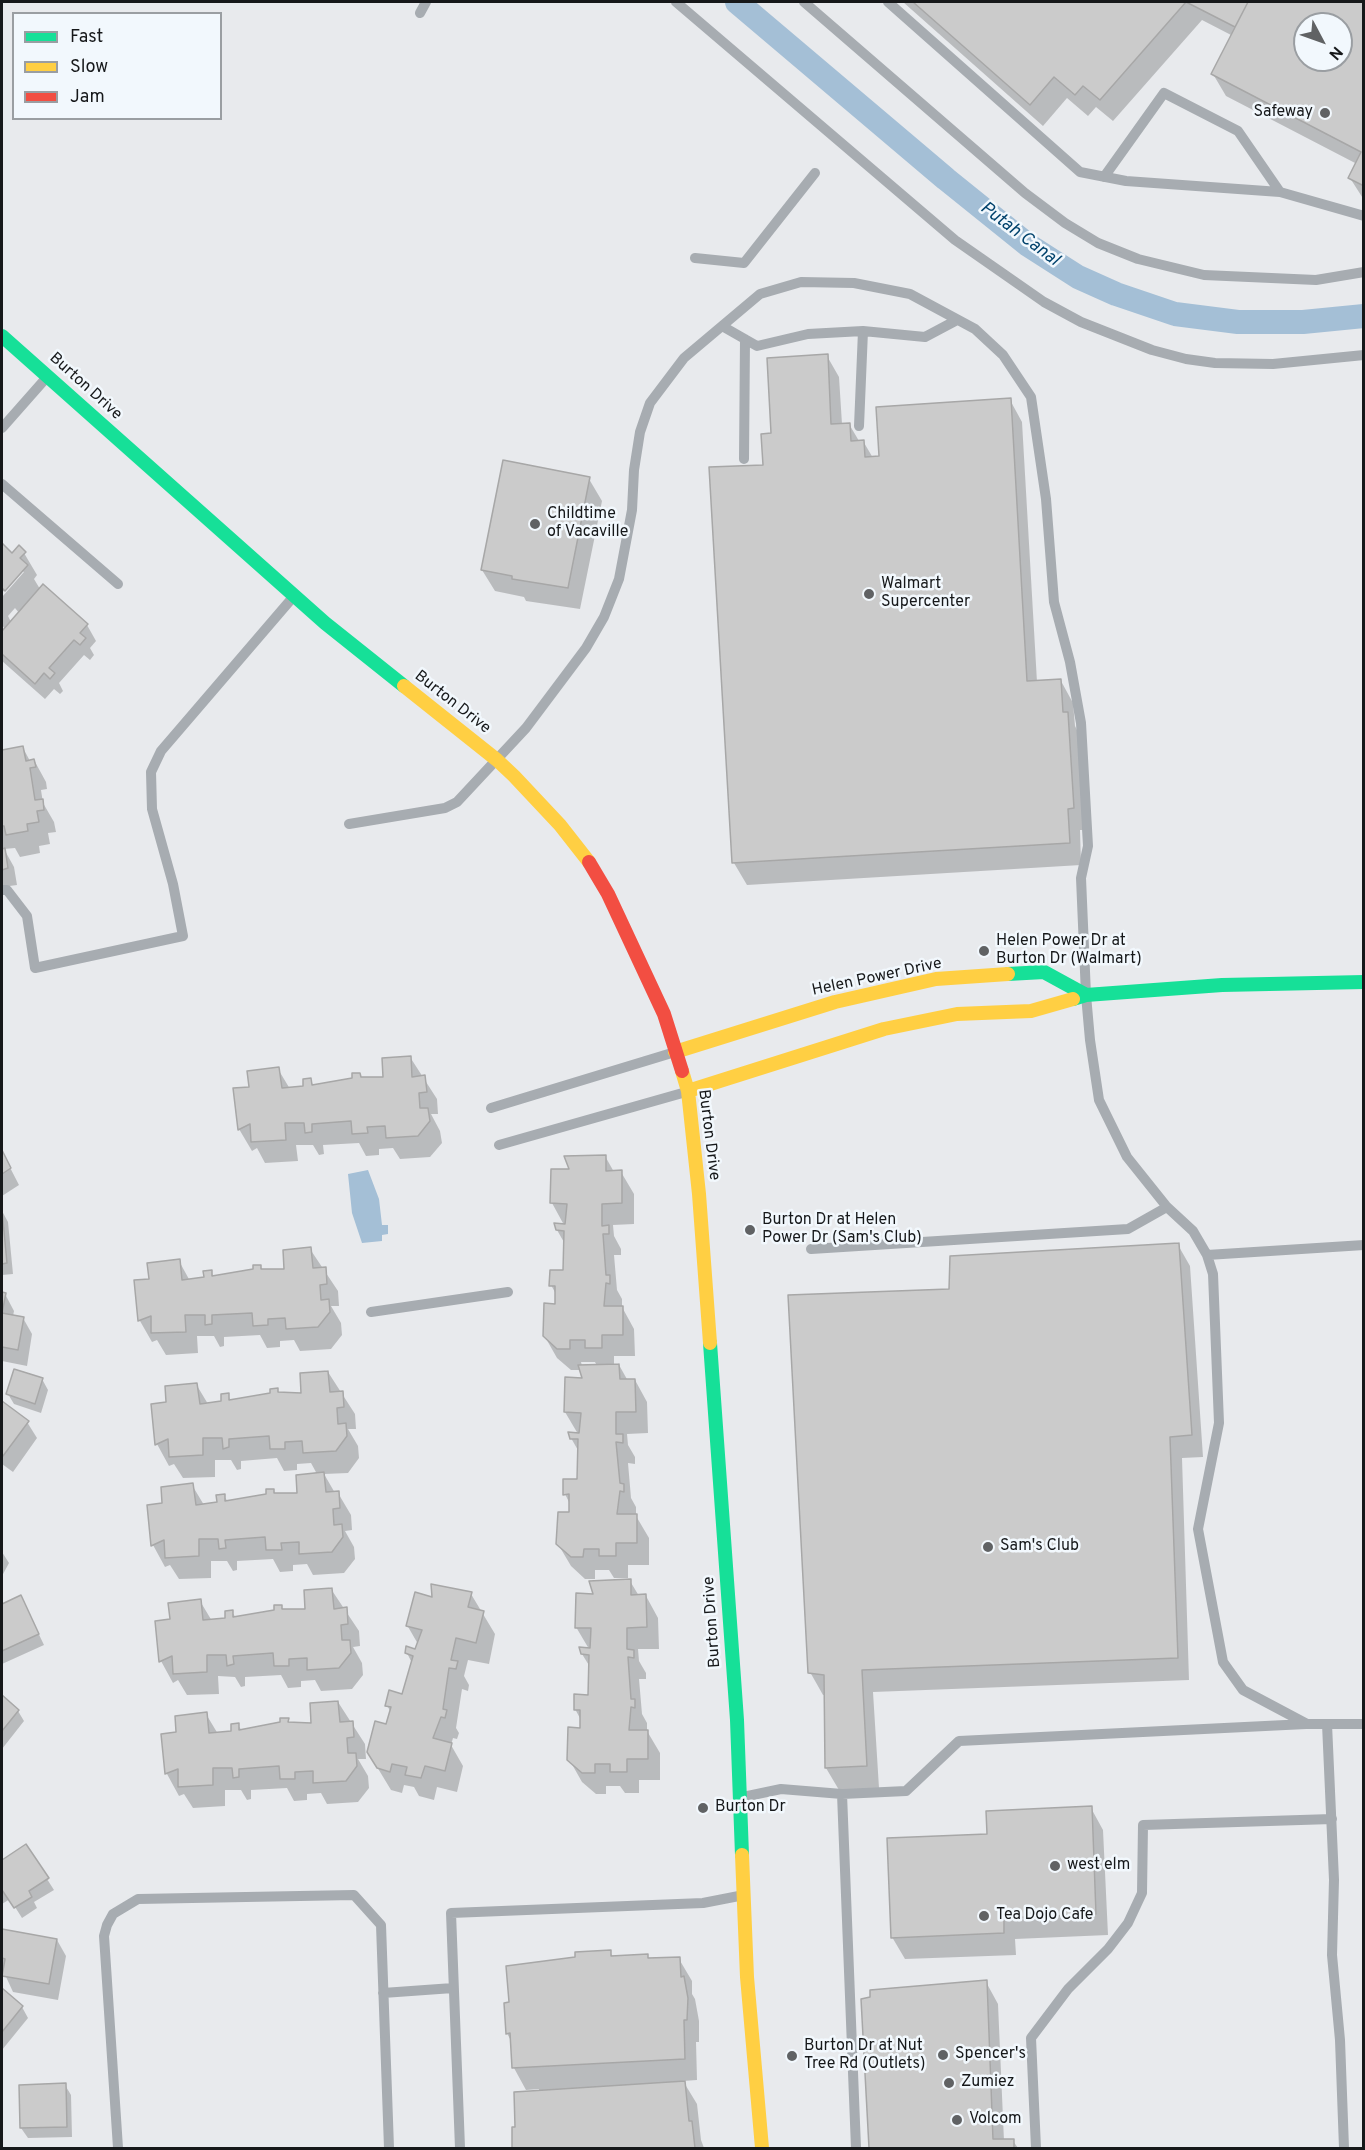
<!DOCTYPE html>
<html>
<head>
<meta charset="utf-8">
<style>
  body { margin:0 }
  #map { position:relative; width:1365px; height:2150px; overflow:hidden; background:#e8eaed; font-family:Overpass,sans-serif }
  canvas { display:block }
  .frame { position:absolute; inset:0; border:3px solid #16181a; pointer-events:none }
  .legend { position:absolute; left:12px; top:12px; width:210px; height:108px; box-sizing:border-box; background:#f2f8fd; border:2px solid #9a9ea2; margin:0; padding:8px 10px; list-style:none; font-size:18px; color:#16181a }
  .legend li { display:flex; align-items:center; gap:12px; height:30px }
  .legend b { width:30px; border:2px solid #9a9ea2 }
  .north { position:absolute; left:1293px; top:12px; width:60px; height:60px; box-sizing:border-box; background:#f2f8fd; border:2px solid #9a9ea2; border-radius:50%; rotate:131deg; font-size:16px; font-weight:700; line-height:24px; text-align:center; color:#16181a }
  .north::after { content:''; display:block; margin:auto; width:21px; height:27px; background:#606264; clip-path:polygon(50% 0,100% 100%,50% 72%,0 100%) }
</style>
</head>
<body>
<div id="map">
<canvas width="1365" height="2150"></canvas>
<div class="frame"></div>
<ul class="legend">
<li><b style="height:8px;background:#16e098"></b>Fast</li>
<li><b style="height:8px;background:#ffcf43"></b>Slow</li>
<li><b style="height:8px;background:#f24e42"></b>Jam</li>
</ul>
<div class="north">N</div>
</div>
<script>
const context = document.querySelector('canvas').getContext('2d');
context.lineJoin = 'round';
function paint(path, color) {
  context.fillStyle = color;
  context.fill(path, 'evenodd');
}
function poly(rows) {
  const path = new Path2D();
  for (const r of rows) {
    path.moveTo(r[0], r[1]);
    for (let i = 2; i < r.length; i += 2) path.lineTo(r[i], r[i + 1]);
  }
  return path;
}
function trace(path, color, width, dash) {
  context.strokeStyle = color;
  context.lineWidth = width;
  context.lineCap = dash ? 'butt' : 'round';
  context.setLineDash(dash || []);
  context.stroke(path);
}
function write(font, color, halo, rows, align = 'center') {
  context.font = font + ' Overpass,sans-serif';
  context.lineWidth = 5;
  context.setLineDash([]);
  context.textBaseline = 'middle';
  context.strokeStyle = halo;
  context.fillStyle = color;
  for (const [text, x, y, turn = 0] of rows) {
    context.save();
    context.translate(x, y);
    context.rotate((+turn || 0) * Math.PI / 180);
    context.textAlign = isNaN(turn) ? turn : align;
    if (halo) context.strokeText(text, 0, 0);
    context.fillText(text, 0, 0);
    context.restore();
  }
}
const water = poly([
  [368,1170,379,1199,382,1225,388,1225,388,1234,382,1235,382,1241,362,1243,352,1213,348,1174]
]);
const shadow = poly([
  [903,2,1364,2,1364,200,1350,178,1357,164,1226,96,1213,74,1233,36,1202,20,1113,121,1096,107,1088,116,1067,98,1043,126],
  [1305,24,1341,24,1341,60,1305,60],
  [827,356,839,377,842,424,849,424,859,441,863,441,873,458,880,457,1010,400,1022,422,1037,682,1061,681,1073,703,1075,726,1080,736,1086,830,1080,830,1081,865,747,885,734,863,764,466,773,435],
  [589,479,602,501,580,609,526,601,524,597,495,591,482,570],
  [2,542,12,555,24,553,37,575,34,579,40,589,87,625,96,641,90,648,94,655,90,660,84,655,59,683,63,691,60,694,54,689,45,699,2,661,2,633,5,629,2,625,2,597,24,572,21,570,2,593],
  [15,608,19,613,11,622,8,616],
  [23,748,30,761,34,760,46,782,47,789,41,790,43,803,54,822,56,832,48,833,50,844,39,846,40,853,20,857,15,848,4,849,14,867,17,885,2,887,2,751],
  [410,1057,437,1099,438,1114,431,1114,440,1131,442,1143,430,1157,400,1159,393,1148,379,1149,379,1155,366,1156,359,1143,323,1145,324,1154,319,1155,313,1145,296,1145,298,1161,265,1163,257,1148,252,1151,239,1129,250,1088,278,1069,290,1089,305,1087,310,1080,314,1086,362,1079,385,1079],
  [2,1152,19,1185,2,1196],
  [605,1156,614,1172,621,1172,634,1194,634,1224,613,1225,614,1236,621,1249,621,1255,614,1255,617,1290,622,1299,622,1307,634,1329,635,1356,614,1356,614,1365,619,1365,628,1381,635,1380,647,1402,648,1433,627,1434,628,1445,635,1457,635,1464,628,1463,631,1498,636,1507,636,1516,649,1538,649,1565,628,1565,628,1578,614,1578,609,1570,595,1570,595,1579,585,1579,571,1566,558,1544,570,1514,570,1504,565,1494,578,1481,579,1452,571,1438,578,1434,565,1412,584,1380,581,1370,571,1370,557,1358,544,1335,557,1305,557,1296,551,1285,564,1272,565,1244,557,1230,564,1225,552,1203,571,1171],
  [581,1362,595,1362,597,1366,582,1366],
  [2,1211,8,1222,13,1274,2,1275],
  [1178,1245,1190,1266,1203,1457,1182,1458,1189,1680,873,1692,879,1788,839,1790,826,1768,826,1695,823,1695,810,1672,950,1290],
  [310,1249,338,1291,339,1306,331,1306,341,1323,342,1335,331,1349,300,1351,294,1340,280,1341,280,1347,267,1348,260,1335,224,1337,224,1346,220,1347,214,1336,197,1336,198,1353,166,1355,157,1340,152,1342,140,1321,135,1282,151,1280,179,1261,190,1281,206,1279,211,1271,214,1278,254,1271,260,1266,263,1270,285,1271],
  [2,1294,5,1294,14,1311,13,1316,23,1318,32,1334,27,1366,2,1361],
  [328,1372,355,1414,356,1429,348,1429,358,1446,359,1458,348,1473,324,1474,335,1493,338,1493,351,1515,352,1530,345,1531,354,1547,355,1559,344,1573,313,1575,307,1564,293,1565,293,1571,280,1572,273,1559,237,1561,237,1570,233,1571,227,1561,211,1561,211,1578,179,1579,170,1565,165,1567,153,1545,164,1504,192,1485,204,1505,219,1503,224,1496,228,1502,268,1495,274,1491,276,1495,299,1495,317,1474,311,1463,297,1464,297,1470,284,1471,277,1458,241,1461,241,1469,237,1470,231,1460,215,1460,215,1477,183,1478,174,1464,169,1466,157,1444,168,1403,196,1384,208,1404,223,1402,228,1395,231,1401,271,1394,277,1390,280,1394,302,1394],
  [42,1379,48,1390,41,1413,14,1404,8,1394],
  [2,1403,27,1422,37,1438,13,1472,2,1464],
  [2,1552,9,1563,2,1576],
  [630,1581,639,1596,646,1596,658,1618,659,1649,638,1649,639,1661,646,1673,646,1679,639,1679,642,1714,647,1723,647,1731,660,1753,660,1780,639,1780,639,1793,625,1793,620,1786,606,1786,606,1794,596,1794,582,1782,569,1759,581,1729,581,1720,575,1709,589,1696,590,1667,582,1654,589,1649,576,1627,595,1595],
  [331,1589,359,1631,360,1646,353,1647,362,1663,363,1675,352,1689,321,1691,315,1680,301,1681,301,1687,288,1688,281,1675,245,1677,245,1686,241,1687,235,1677,218,1676,219,1694,187,1695,178,1680,173,1683,161,1661,156,1622,172,1620,200,1601,212,1621,227,1619,232,1612,236,1618,275,1611,281,1607,284,1611,306,1611],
  [471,1594,495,1634,489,1664,468,1660,464,1676,469,1685,468,1691,462,1689,456,1728,459,1733,457,1739,453,1738,451,1745,463,1766,457,1792,437,1787,434,1800,419,1796,414,1787,404,1785,402,1793,391,1790,368,1752,387,1726,391,1713,387,1705,403,1695,412,1663,407,1653,416,1651,418,1644,407,1625,434,1599],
  [21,1597,44,1645,2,1664,2,1606],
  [2,1694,18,1711,24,1721,2,1749],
  [338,1702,365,1744,366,1759,358,1759,368,1776,369,1788,358,1802,327,1804,321,1793,307,1794,307,1800,294,1801,287,1788,251,1790,251,1799,247,1800,241,1790,225,1790,225,1806,193,1808,184,1794,179,1796,167,1774,163,1735,178,1733,206,1714,218,1734,233,1732,238,1725,242,1731,282,1724,288,1720,290,1724,313,1724],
  [1091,1808,1103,1830,1108,1935,1015,1939,1016,1955,905,1959,892,1937],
  [26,1846,54,1890,34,1902,37,1908,22,1918,10,1899,2,1904,2,1861],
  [2,1930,57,1940,66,1956,58,2000,13,1992,2,1968],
  [610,1952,613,1957,647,1955,649,1959,679,1959,692,1981,692,1994,695,1999,699,2021,699,2042,696,2042,697,2080,683,2081,697,2104,701,2140,704,2148,514,2148,513,2128,516,2128,539,2092,539,2089,526,2090,514,2068,512,2043,507,2033],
  [986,1982,998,2004,1004,2141,1013,2141,1018,2148,871,2148,863,2000],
  [2,1990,22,2007,28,2018,2,2050],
  [65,2085,71,2095,72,2137,28,2138,21,2128]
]);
const canal = poly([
  [737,2,946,179,1028,245,1078,277,1116,294,1175,314,1238,322,1303,322,1364,316]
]);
const building = poly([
  [913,2,1186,2,1100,100,1083,86,1075,95,1054,77,1030,105,913,2],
  [1186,2,1248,2,1235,27,1186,2],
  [1248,2,1364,2,1364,186,1348,178,1361,152,1211,74,1248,2],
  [1305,24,1341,24,1341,60,1305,60,1305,24],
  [828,354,831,424,850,423,851,441,864,440,865,457,879,456,876,407,1011,398,1027,681,1061,679,1063,712,1068,712,1074,808,1068,809,1070,843,732,863,709,467,763,465,761,434,771,433,767,358,828,354],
  [503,460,590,477,568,588,512,579,512,576,481,570,503,460],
  [2,543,12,553,19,545,26,552,20,558,28,565,5,591,2,588,2,543],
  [43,584,88,624,80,633,86,638,80,645,74,640,49,668,55,673,50,679,44,673,35,684,2,654,2,631,43,584],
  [23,746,26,761,34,759,36,767,30,768,35,800,43,799,44,810,37,811,39,822,27,824,28,831,6,835,4,826,2,826,2,750,23,746],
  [5,848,8,868,2,870,2,849,5,848],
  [411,1056,412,1077,425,1075,427,1092,419,1093,420,1108,428,1108,430,1121,418,1136,386,1138,385,1126,367,1127,368,1133,352,1134,351,1121,312,1124,312,1132,305,1133,304,1123,285,1123,286,1140,251,1142,250,1124,238,1130,233,1088,249,1087,247,1071,279,1067,282,1088,303,1086,303,1079,311,1078,312,1085,352,1078,352,1073,360,1073,361,1077,383,1077,382,1058,411,1056],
  [2,1150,11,1168,2,1174,2,1150],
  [606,1155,606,1171,622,1170,622,1203,602,1204,602,1226,609,1225,609,1234,603,1234,606,1275,610,1275,610,1284,606,1283,604,1306,623,1306,623,1335,602,1335,602,1348,585,1348,585,1340,570,1340,570,1349,557,1349,543,1336,544,1303,555,1304,555,1286,549,1286,550,1270,563,1270,564,1231,556,1230,554,1223,565,1224,567,1204,550,1203,551,1169,569,1169,564,1156,606,1155],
  [2,1210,7,1263,2,1264,2,1210],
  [1179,1243,1192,1435,1170,1437,1178,1658,862,1670,867,1766,825,1768,824,1675,808,1673,788,1295,949,1289,950,1256,1179,1243],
  [311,1247,313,1268,326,1267,327,1284,320,1285,321,1300,329,1299,330,1312,318,1327,286,1329,285,1318,268,1319,268,1325,253,1326,252,1313,212,1315,212,1324,205,1325,205,1315,185,1315,186,1332,151,1333,151,1316,138,1321,134,1280,149,1279,147,1263,180,1259,182,1280,204,1277,203,1271,212,1270,212,1276,253,1269,253,1265,261,1265,261,1269,284,1269,283,1250,311,1247],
  [2,1292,6,1293,2,1313,24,1317,18,1350,2,1347,2,1292],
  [619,1364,620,1379,635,1379,636,1412,616,1412,616,1434,623,1434,623,1443,616,1442,620,1483,624,1484,624,1492,620,1491,617,1514,637,1514,637,1543,616,1543,616,1556,599,1556,599,1549,584,1549,583,1557,571,1557,556,1544,558,1512,569,1512,569,1494,563,1495,563,1479,577,1479,578,1439,570,1439,568,1432,579,1433,581,1413,564,1412,565,1377,582,1378,578,1365,619,1364],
  [14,1369,43,1378,35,1404,6,1394,14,1369],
  [328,1371,330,1392,343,1391,344,1407,337,1408,338,1424,346,1423,347,1436,336,1451,303,1453,302,1441,285,1442,285,1449,270,1449,269,1436,229,1439,229,1447,223,1449,222,1438,203,1438,203,1455,169,1457,168,1439,155,1445,151,1404,166,1402,165,1386,197,1383,200,1404,221,1401,221,1394,229,1393,229,1400,270,1393,270,1389,278,1388,278,1392,301,1393,300,1373,328,1371],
  [2,1401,29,1421,3,1456,2,1455,2,1401],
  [324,1472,326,1492,339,1491,340,1508,333,1509,334,1525,342,1524,343,1537,332,1552,299,1554,299,1542,281,1543,282,1550,266,1550,265,1537,225,1540,226,1548,219,1549,218,1539,199,1539,199,1556,165,1558,164,1540,151,1546,147,1505,162,1503,161,1487,193,1483,196,1505,217,1502,216,1495,225,1494,225,1501,266,1494,266,1489,274,1489,274,1493,297,1493,296,1475,324,1472],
  [631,1579,631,1595,646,1594,647,1627,627,1628,627,1649,634,1650,634,1658,628,1657,631,1699,635,1699,635,1708,631,1707,629,1730,648,1730,648,1759,627,1759,627,1772,610,1772,610,1764,595,1764,595,1773,582,1773,567,1760,568,1727,580,1728,580,1710,574,1710,574,1694,588,1695,589,1655,581,1654,579,1647,590,1648,591,1628,575,1628,576,1593,593,1594,589,1581,631,1579],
  [431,1584,472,1592,468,1607,484,1611,476,1643,456,1638,451,1660,458,1661,456,1669,449,1668,443,1709,447,1710,445,1718,441,1717,433,1738,452,1743,445,1771,425,1766,421,1778,405,1775,407,1767,392,1764,390,1772,377,1768,367,1752,375,1721,386,1724,391,1707,385,1706,389,1690,402,1694,413,1656,405,1653,406,1646,415,1649,422,1630,406,1626,415,1592,432,1597,431,1584],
  [332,1588,334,1609,347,1607,348,1624,341,1625,342,1640,350,1640,351,1653,339,1668,307,1670,307,1658,289,1659,289,1666,274,1666,273,1653,233,1656,234,1664,227,1666,226,1655,207,1655,207,1672,173,1674,172,1656,159,1662,155,1621,170,1619,168,1603,201,1599,203,1620,225,1618,225,1611,233,1610,233,1617,274,1610,274,1605,282,1605,282,1609,305,1609,304,1590,332,1588],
  [21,1595,39,1634,2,1651,2,1604,21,1595],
  [2,1695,19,1710,2,1731,2,1695],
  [338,1701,340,1722,353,1721,354,1737,347,1738,348,1753,356,1753,357,1766,346,1781,313,1783,313,1771,295,1772,295,1779,280,1779,279,1766,239,1769,239,1777,233,1778,232,1768,213,1768,213,1785,178,1787,178,1769,165,1774,161,1734,176,1732,175,1716,207,1712,209,1733,231,1731,231,1724,239,1723,239,1730,280,1722,280,1718,289,1718,288,1722,311,1723,310,1703,338,1701],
  [1092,1806,1096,1914,1004,1918,1004,1933,891,1938,887,1838,987,1834,986,1811,1092,1806],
  [26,1844,49,1878,29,1891,32,1897,14,1908,2,1890,2,1860,26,1844],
  [2,1929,57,1939,49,1984,2,1976,5,1959,2,1958,2,1929],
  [611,1950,611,1956,648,1954,648,1958,680,1957,681,1977,684,1976,688,1998,687,2020,684,2020,685,2059,512,2068,510,2033,506,2034,504,2003,509,2002,506,1966,575,1957,575,1952,611,1950],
  [987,1980,993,2139,1014,2139,1014,2148,869,2148,861,1999,870,1997,870,1990,987,1980],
  [2,1988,23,2006,2,2032,2,1988],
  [685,2081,689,2121,692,2121,695,2148,512,2148,512,2127,515,2127,514,2092,685,2081],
  [66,2083,67,2127,20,2128,19,2085,66,2083]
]);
const lane = poly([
  [676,2,955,240,1044,302,1081,322,1152,350,1186,359,1215,363,1273,364,1364,355],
  [804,2,1025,193,1065,223,1098,243,1138,259,1204,275,1316,280,1364,272],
  [888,2,1080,172,1126,181,1280,192,1364,216],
  [420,13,426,2],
  [1104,177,1164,93,1238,131,1280,192],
  [695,258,744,263,815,173],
  [722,326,757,346,808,334,863,331,925,337,957,320],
  [859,426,863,331],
  [2,428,47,377],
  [744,459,745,339],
  [2,484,118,584],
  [349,824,445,808,457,802,526,728,586,648,604,617,619,579,632,510,634,470,640,432,650,403,684,358,760,294,801,282,854,283,910,294,975,329,1003,355,1031,397,1046,499,1054,602,1070,662,1081,723,1088,846,1081,878,1086,995,1090,1040,1099,1100,1127,1157,1167,1207,1193,1231,1207,1255,1213,1274,1219,1423,1198,1529,1223,1662,1243,1690,1307,1724,1364,1724],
  [2,890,7,890,27,916,35,968,183,936,173,884,152,809,151,772,161,751,294,596],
  [491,1108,675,1052],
  [499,1145,686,1092],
  [811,1249,1128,1229,1167,1207],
  [1207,1255,1364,1245],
  [371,1312,508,1292],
  [1327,1724,1334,1880,1332,1955,1340,2040,1344,2148],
  [842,1794,856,2148],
  [743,1797,781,1789,842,1794,906,1791,959,1741,1306,1724],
  [383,1993,453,1988],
  [118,2148,104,1936,107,1925,113,1914,138,1899,354,1895,381,1925,389,2148],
  [460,2148,451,1913,703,1903,744,1895],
  [1036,2148,1031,2038,1068,1989,1108,1949,1128,1923,1142,1893,1143,1825,1332,1819]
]);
const fast = poly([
  [2,336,325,623,404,686],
  [1008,974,1044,972,1086,995],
  [1073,999,1086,995,1222,985,1364,982],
  [710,1343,737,1720,742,1855]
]);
const slow = poly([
  [404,686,497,760,514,776,560,825,589,862],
  [675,1052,835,1002,936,979,1008,974],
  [682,1071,688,1091,699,1194,710,1343],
  [688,1091,884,1029,957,1014,1031,1011,1073,999],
  [742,1855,747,1977,762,2148]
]);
const jam = poly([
  [589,862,608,894,664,1014,682,1071]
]);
const markers = [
  [1325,113,6,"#606264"],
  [535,524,6,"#606264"],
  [869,594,6,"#606264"],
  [984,951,6,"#606264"],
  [750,1230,6,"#606264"],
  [988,1547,6,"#606264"],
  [703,1808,6,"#606264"],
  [1055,1866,6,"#606264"],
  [984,1916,6,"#606264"],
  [943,2055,6,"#606264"],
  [792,2056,6,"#606264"],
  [949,2083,6,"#606264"],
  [957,2120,6,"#606264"]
];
const poiNames = [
  ["Safeway",1313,113,"right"],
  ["Childtime",547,515],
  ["of Vacaville",547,533],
  ["Walmart",881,585],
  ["Supercenter",881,603],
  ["Helen Power Dr at",996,942],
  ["Burton Dr (Walmart)",996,960],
  ["Burton Dr at Helen",762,1221],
  ["Power Dr (Sam's Club)",762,1239],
  ["Sam's Club",1000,1547],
  ["Burton Dr",715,1808],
  ["west elm",1067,1866],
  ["Tea Dojo Cafe",996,1916],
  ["Burton Dr at Nut",804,2047],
  ["Tree Rd (Outlets)",804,2065],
  ["Spencer's",955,2055],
  ["Zumiez",961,2083],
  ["Volcom",969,2120]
];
const streetNames = [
  ["Burton Drive",85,387,42],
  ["Burton Drive",452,703,38],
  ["Helen Power Drive",877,978,-12],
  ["Burton Drive",708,1135,83],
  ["Burton Drive",713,1622,-94]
];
const waterNames = [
  ["Putah Canal",1019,235,37]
];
paint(water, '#a4bfd6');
paint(shadow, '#0003');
trace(canal, '#a4bfd6', 24);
paint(building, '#cbcbcb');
trace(building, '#a7a7a7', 1.5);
trace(lane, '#a7acb1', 10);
trace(fast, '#16e098', 14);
trace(slow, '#ffcf43', 14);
trace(jam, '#f24e42', 14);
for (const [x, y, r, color] of markers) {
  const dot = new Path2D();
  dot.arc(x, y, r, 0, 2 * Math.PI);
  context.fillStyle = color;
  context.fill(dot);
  trace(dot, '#f2f8fd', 2);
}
write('16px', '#16181a', '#f2f8fd', poiNames, 'left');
write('16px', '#16181a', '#f2f8fd', streetNames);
write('italic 18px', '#01426c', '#f2f8fd', waterNames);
</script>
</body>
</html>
